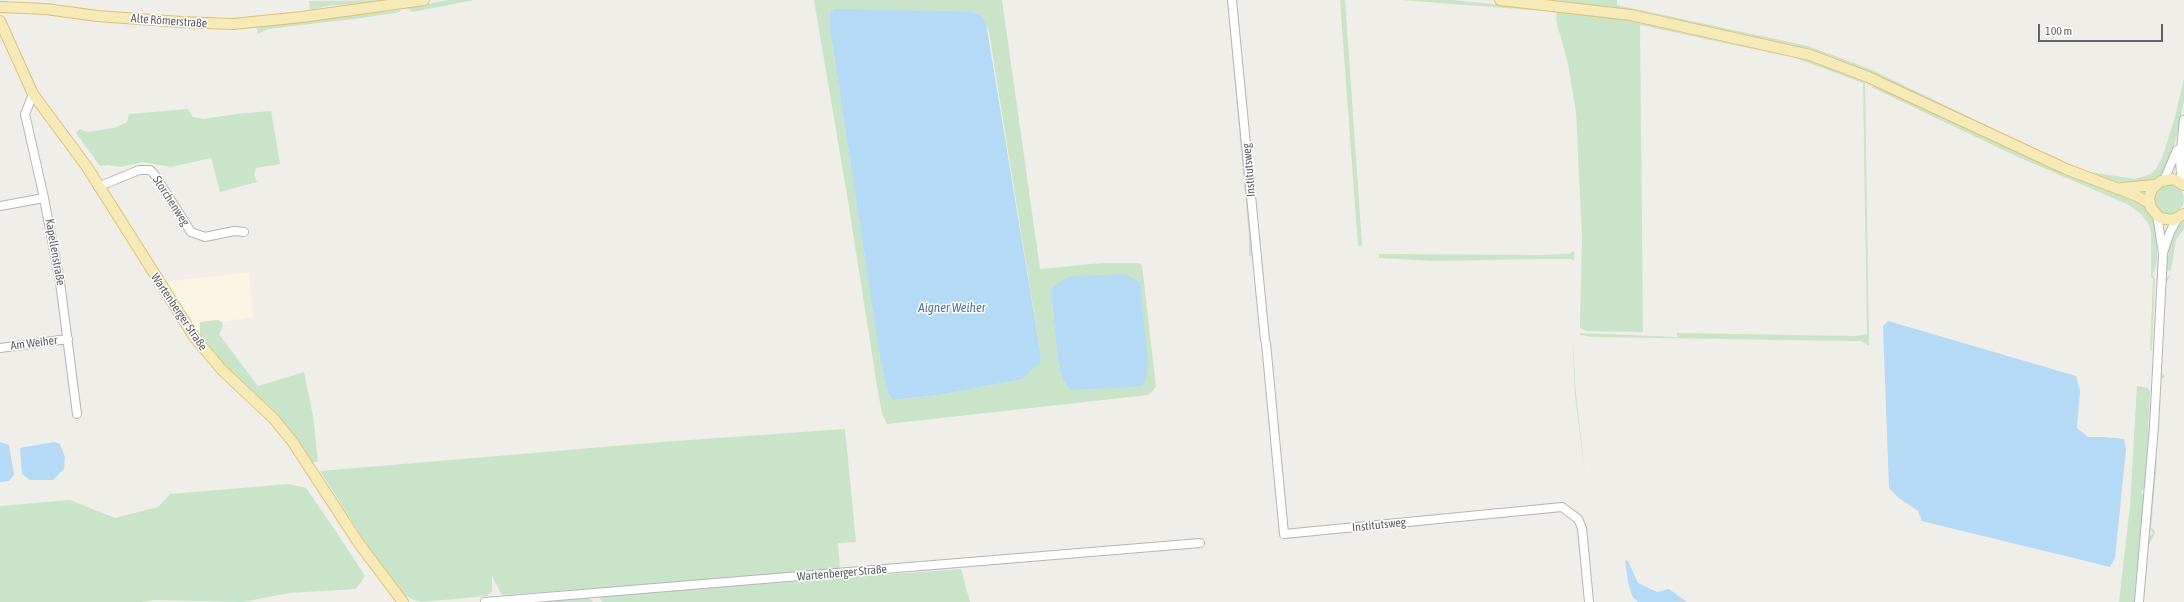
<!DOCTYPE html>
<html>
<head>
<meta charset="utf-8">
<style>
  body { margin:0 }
  #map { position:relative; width:2184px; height:602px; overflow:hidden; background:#f0eee9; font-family:"Asap Condensed",sans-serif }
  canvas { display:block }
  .scale { position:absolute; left:2038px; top:24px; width:125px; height:18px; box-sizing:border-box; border:2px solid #606367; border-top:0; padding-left:5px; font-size:12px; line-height:14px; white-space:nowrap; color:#606367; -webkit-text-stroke:3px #fff; paint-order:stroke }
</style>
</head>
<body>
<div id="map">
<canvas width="2184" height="602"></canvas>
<div class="scale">100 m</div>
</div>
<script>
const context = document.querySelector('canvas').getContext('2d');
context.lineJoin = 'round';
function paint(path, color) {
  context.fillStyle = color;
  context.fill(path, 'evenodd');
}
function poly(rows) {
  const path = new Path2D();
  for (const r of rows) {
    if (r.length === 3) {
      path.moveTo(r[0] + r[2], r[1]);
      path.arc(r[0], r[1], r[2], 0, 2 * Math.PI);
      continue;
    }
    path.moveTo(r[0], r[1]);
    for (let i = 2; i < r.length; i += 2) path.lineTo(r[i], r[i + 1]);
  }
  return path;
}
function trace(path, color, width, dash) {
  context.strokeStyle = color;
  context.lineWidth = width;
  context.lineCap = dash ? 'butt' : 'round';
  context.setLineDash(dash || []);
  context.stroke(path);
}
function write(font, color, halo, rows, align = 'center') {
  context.font = font + ' "Asap Condensed",sans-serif';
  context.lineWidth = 3;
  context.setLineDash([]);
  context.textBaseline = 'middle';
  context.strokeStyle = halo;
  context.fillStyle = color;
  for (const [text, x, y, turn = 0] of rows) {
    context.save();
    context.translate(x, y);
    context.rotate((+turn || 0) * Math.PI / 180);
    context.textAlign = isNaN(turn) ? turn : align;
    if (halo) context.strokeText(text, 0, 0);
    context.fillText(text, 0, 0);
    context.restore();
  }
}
const commercial = poly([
  [249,272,253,317,222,322,217,320,200,338,164,282]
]);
const green = poly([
  [398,0,327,6,310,10,309,1],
  [448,0,474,0,413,12,407,8],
  [814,0,1002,0,1040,269,1102,263,1138,263,1142,265,1156,387,1148,395,887,424,882,414,877,386,848,201],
  [973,12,982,16,989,32,1041,357,1040,365,1033,368,1023,379,938,395,893,400,888,394,864,251,829,23,830,13],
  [1051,292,1062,378,1058,361],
  [1227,0,1229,0,1251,239,1252,254,1249,257,1249,237],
  [1340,0,1345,0,1362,245,1358,246],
  [1401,0,1452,0,1536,8,1544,11],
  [1554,0,1617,0,1617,5,1808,46,1870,69,2056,159,2090,172,2135,179,2151,174,2156,169,2162,158,2175,117,2184,78,2184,100,2179,127,2170,162,2162,174,2149,183,2120,183,2091,175,1827,56,1796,47,1646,14],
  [400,10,400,12,362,18,268,29,258,34,256,26],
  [1557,11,1629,19,1801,57,1865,80,1869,346,1861,341,1852,341,1592,337,1581,335,1580,337,1580,333,1677,337,1677,333,1854,336,1867,334,1863,83,1795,58,1640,25,1643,332,1586,331,1580,328,1580,323,1582,237,1576,112,1568,64,1556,20],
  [1876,85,1988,139,2072,176,2139,203,2145,207,2154,220,2157,238,2157,260,2155,270,2152,274,2155,280,2152,351,2150,350,2153,279,2151,277,2151,233,2149,225,2142,215,2129,205,2018,157,1871,87],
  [188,109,193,117,203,119,237,114,271,111,280,164,256,168,254,175,257,182,220,192,211,158,171,167,143,162,121,167,108,165,100,166,76,133,80,129,87,132,114,128,127,122,129,114],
  [2169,199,15],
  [2184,220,2184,229,2176,240,2171,270,2165,271,2172,235,2179,223],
  [1574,251,1574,261,1571,259,1536,259,1436,261,1379,258,1379,254,1540,255,1569,254],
  [2170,276,2166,284,2161,367,2161,373,2165,376,2163,379,2160,375,2165,277],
  [217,320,222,322,223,326,219,334,258,386,304,372,313,416,318,462,312,462,292,434,228,370,200,338,200,322],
  [1572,331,1576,394,1586,482,1575,396],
  [2137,386,2148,388,2150,392,2146,477,2145,488,2141,492,2144,497,2134,602,2119,602,2130,506],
  [845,429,856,542,838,543,840,570,502,595,492,576,492,591,487,596,422,602,414,600,403,594,378,562,320,471,662,442],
  [2157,462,2151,528,2154,530,2155,533,2149,545,2143,602,2149,537,2153,533,2150,529,2155,463],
  [288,484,306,488,335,530,365,576,356,589,289,593,243,602,155,600,142,602,0,602,0,506,70,500,115,518,158,507,170,494],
  [961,569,970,602,602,602,600,599,602,597,642,593],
  [589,598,593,602,535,602,573,599]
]);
const water = poly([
  [835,9,973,12,982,16,986,23,1041,357,1040,365,1033,368,1023,379,938,395,893,400,888,394,880,356,829,23,830,13],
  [1126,274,1140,283,1148,364,1146,379,1142,386,1071,390,1062,378,1058,361,1051,292,1053,287,1067,277],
  [1888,321,2076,376,2080,391,2077,428,2088,437,2105,437,2124,439,2126,450,2115,558,2110,567,1922,521,1918,511,1899,498,1889,488,1883,326],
  [0,442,9,445,14,475,9,481,0,482],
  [54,442,60,444,65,457,64,469,53,480,30,480,22,474,20,448],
  [1625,560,1628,561,1638,583,1657,592,1669,589,1687,602,1638,602,1632,596,1628,582]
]);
const minor = poly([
  [1232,0,1265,340],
  [33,94,25,114,44,198,60,282,77,414],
  [2184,120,2180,159,2181,175,2184,184],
  [2164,180,2177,150],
  [98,187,139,170,150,170,154,174,191,232,205,237,234,231,244,232],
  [0,206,44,198],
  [2163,253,2170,232,2177,219],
  [1266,343,1284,534,1562,507,1578,519,1582,528,1589,602],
  [0,348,68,339],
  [485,602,1200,543],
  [2139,602,2154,427,2163,254,2157,215]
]);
const major = poly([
  [1500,0,1631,15,1810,55,1868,77,2066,169,2137,196,2149,203],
  [0,7,46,9,97,16,181,22,233,24,302,17,424,0],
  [0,21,33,94,87,167,195,338,222,370,274,419,292,441,360,545,403,602],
  [2184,185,2173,179,2161,181,2152,189,2149,198,2151,208,2160,218,2173,220,2184,214],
  [2122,188,2155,185]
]);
const streetNames = [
  ["Alte Römerstraße",169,21,4],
  ["Institutsweg",1249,170,-95],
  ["Storchenweg",171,201,57],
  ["Kapellenstraße",55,252,80],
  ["Wartenberger Straße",179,312,56],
  ["Am Weiher",34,343,-7],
  ["Institutsweg",1379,525,-6],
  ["Wartenberger Straße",842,573,-5]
];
const waterNames = [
  ["Aigner Weiher",952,308]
];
paint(commercial, '#fbf5e3');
paint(green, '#c9e4c9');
paint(water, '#b4daf5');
trace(minor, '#b4b5b9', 10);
trace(major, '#e1c071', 12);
trace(minor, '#fff', 8);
trace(major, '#f6ebb8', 10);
write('12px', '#606367', '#fff', streetNames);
write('italic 13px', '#4d769e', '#fff', waterNames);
</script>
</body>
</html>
